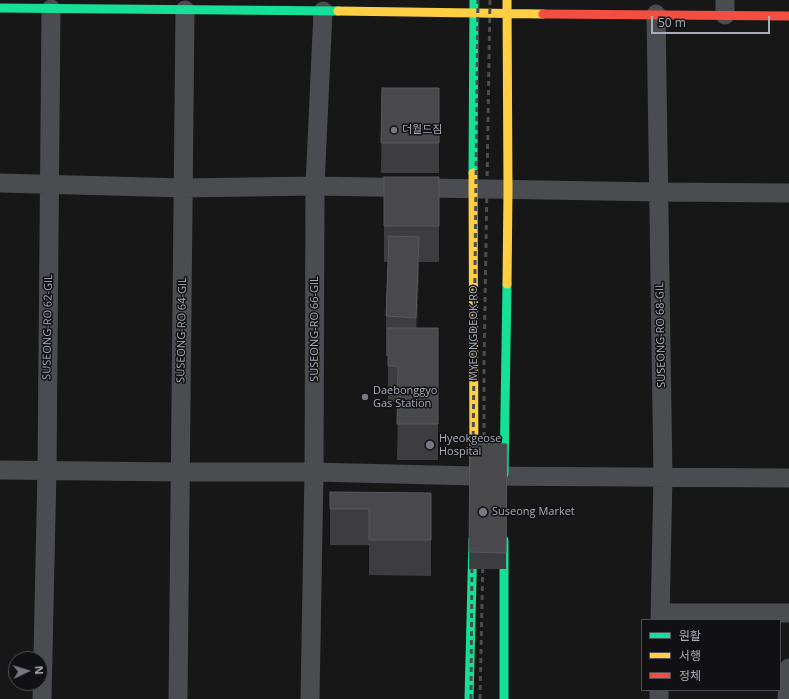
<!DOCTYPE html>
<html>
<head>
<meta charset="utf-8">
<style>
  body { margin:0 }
  #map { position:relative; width:789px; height:699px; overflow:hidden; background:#171717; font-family:"Open Sans","Noto Sans KR",sans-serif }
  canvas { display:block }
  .legend { position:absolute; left:641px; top:619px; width:140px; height:72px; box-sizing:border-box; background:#111113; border:1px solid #4d4f55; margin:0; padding:5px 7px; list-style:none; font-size:12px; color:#a8adb8 }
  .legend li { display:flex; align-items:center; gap:8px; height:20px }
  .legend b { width:20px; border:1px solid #4d4f55 }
  .north { position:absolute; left:8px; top:651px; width:40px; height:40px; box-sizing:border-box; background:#111113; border:1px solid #4d4f55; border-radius:50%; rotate:86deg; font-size:11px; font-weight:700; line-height:16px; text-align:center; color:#a8adb8 }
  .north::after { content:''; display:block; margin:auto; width:14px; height:18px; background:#757880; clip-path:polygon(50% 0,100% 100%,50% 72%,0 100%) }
  .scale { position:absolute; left:651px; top:16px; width:119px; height:18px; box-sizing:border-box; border:2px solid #a8adb8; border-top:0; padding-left:5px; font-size:12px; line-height:14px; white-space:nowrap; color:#a8adb8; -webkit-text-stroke:3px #111113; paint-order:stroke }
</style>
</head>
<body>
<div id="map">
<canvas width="789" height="699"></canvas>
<ul class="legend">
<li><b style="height:5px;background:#16e098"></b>원활</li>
<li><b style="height:5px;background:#ffcf43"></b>서행</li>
<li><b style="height:5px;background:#f24e42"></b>정체</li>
</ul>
<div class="north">N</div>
<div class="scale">50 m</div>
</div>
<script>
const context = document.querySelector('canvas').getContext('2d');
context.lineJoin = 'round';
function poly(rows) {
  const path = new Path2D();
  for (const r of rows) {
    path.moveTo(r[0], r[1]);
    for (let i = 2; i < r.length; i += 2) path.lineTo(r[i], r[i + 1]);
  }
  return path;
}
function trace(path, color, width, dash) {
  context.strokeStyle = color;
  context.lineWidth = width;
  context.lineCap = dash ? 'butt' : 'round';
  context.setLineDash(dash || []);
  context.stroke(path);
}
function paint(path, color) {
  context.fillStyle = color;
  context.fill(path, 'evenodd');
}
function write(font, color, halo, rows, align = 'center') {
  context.font = font + ' "Open Sans","Noto Sans KR",sans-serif';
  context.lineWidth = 3;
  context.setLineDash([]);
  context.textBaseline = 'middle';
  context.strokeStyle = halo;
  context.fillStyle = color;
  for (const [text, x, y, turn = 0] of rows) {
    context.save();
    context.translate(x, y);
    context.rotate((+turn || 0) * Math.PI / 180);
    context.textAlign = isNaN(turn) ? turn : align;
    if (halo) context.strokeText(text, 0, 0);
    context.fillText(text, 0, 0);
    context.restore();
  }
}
const street = poly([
  [656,14,663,477,660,620],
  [725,15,725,0],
  [0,183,184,188,315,186,659,192,789,193],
  [0,470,180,472,314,472,475,476,789,478],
  [660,613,789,613],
  [42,699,47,470,51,9],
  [178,699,185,10],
  [310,699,314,472,315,186,323,11],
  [659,699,659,690],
  [787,699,789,668]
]);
const fast = poly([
  [0,8,338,11],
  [473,173,474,0],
  [504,474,507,284],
  [504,540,504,699],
  [469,699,473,539]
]);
const slow = poly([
  [338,11,543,14],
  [473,173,474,473],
  [507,284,508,190,507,0]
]);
const jam = poly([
  [543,14,789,16]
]);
const rail = poly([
  [473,454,478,0],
  [484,455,484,365,490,0],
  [471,699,472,558],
  [480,699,483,557]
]);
const wall = poly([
  [382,88,439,88,439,173,381,173],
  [384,177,439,177,439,262,419,262,417,328,438,328,438,460,397,460,398,402,388,402,388,356,386,356,386,316,388,262,384,262],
  [470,443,507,444,506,569,469,569],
  [330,492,431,493,431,576,369,575,369,545,330,545]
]);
const shadedWall = poly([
  [419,237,419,276,416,357,416,318]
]);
const building = poly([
  [382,88,439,88,439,143,381,143,382,88],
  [384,177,439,177,439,226,384,226,384,177],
  [389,236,419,237,416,318,386,316,389,236],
  [388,328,438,328,438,424,397,424,398,366,388,366,388,328],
  [470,443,507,444,506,553,469,552,470,443],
  [330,492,431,493,431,540,369,540,369,509,330,509,330,492]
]);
const markers = [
  [394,130,4,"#757880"],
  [365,397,4,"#757880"],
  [430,445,5,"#757880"],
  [483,512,5,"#757880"]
];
const poiNames = [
  ["더월드짐",402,130],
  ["Daebonggyo",373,391],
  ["Gas Station",373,404],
  ["Hyeokgeose",439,439],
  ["Hospital",439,452],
  ["Suseong Market",492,512]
];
const streetNames = [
  ["SUSEONG-RO 62-GIL",48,327,-89],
  ["SUSEONG-RO 66-GIL",315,329,-90],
  ["SUSEONG-RO 64-GIL",182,330,-89],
  ["MYEONGDEOK-RO",474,333,-90],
  ["SUSEONG-RO 68-GIL",661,335,-91]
];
trace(street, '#4b4c50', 19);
trace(fast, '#16e098', 9);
trace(slow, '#ffcf43', 9);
trace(jam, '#f24e42', 9);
trace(rail, '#4b4c4f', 3, [5, 4]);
paint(wall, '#3d3d3f');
paint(shadedWall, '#29292a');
paint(building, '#49494c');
trace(building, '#58595d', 1);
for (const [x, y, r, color] of markers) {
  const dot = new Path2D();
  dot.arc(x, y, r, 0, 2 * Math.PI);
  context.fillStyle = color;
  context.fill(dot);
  trace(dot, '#111113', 1.5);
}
write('11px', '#a8adb8', '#111113', poiNames, 'left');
write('11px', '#a8adb8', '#111113', streetNames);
</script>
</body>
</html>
